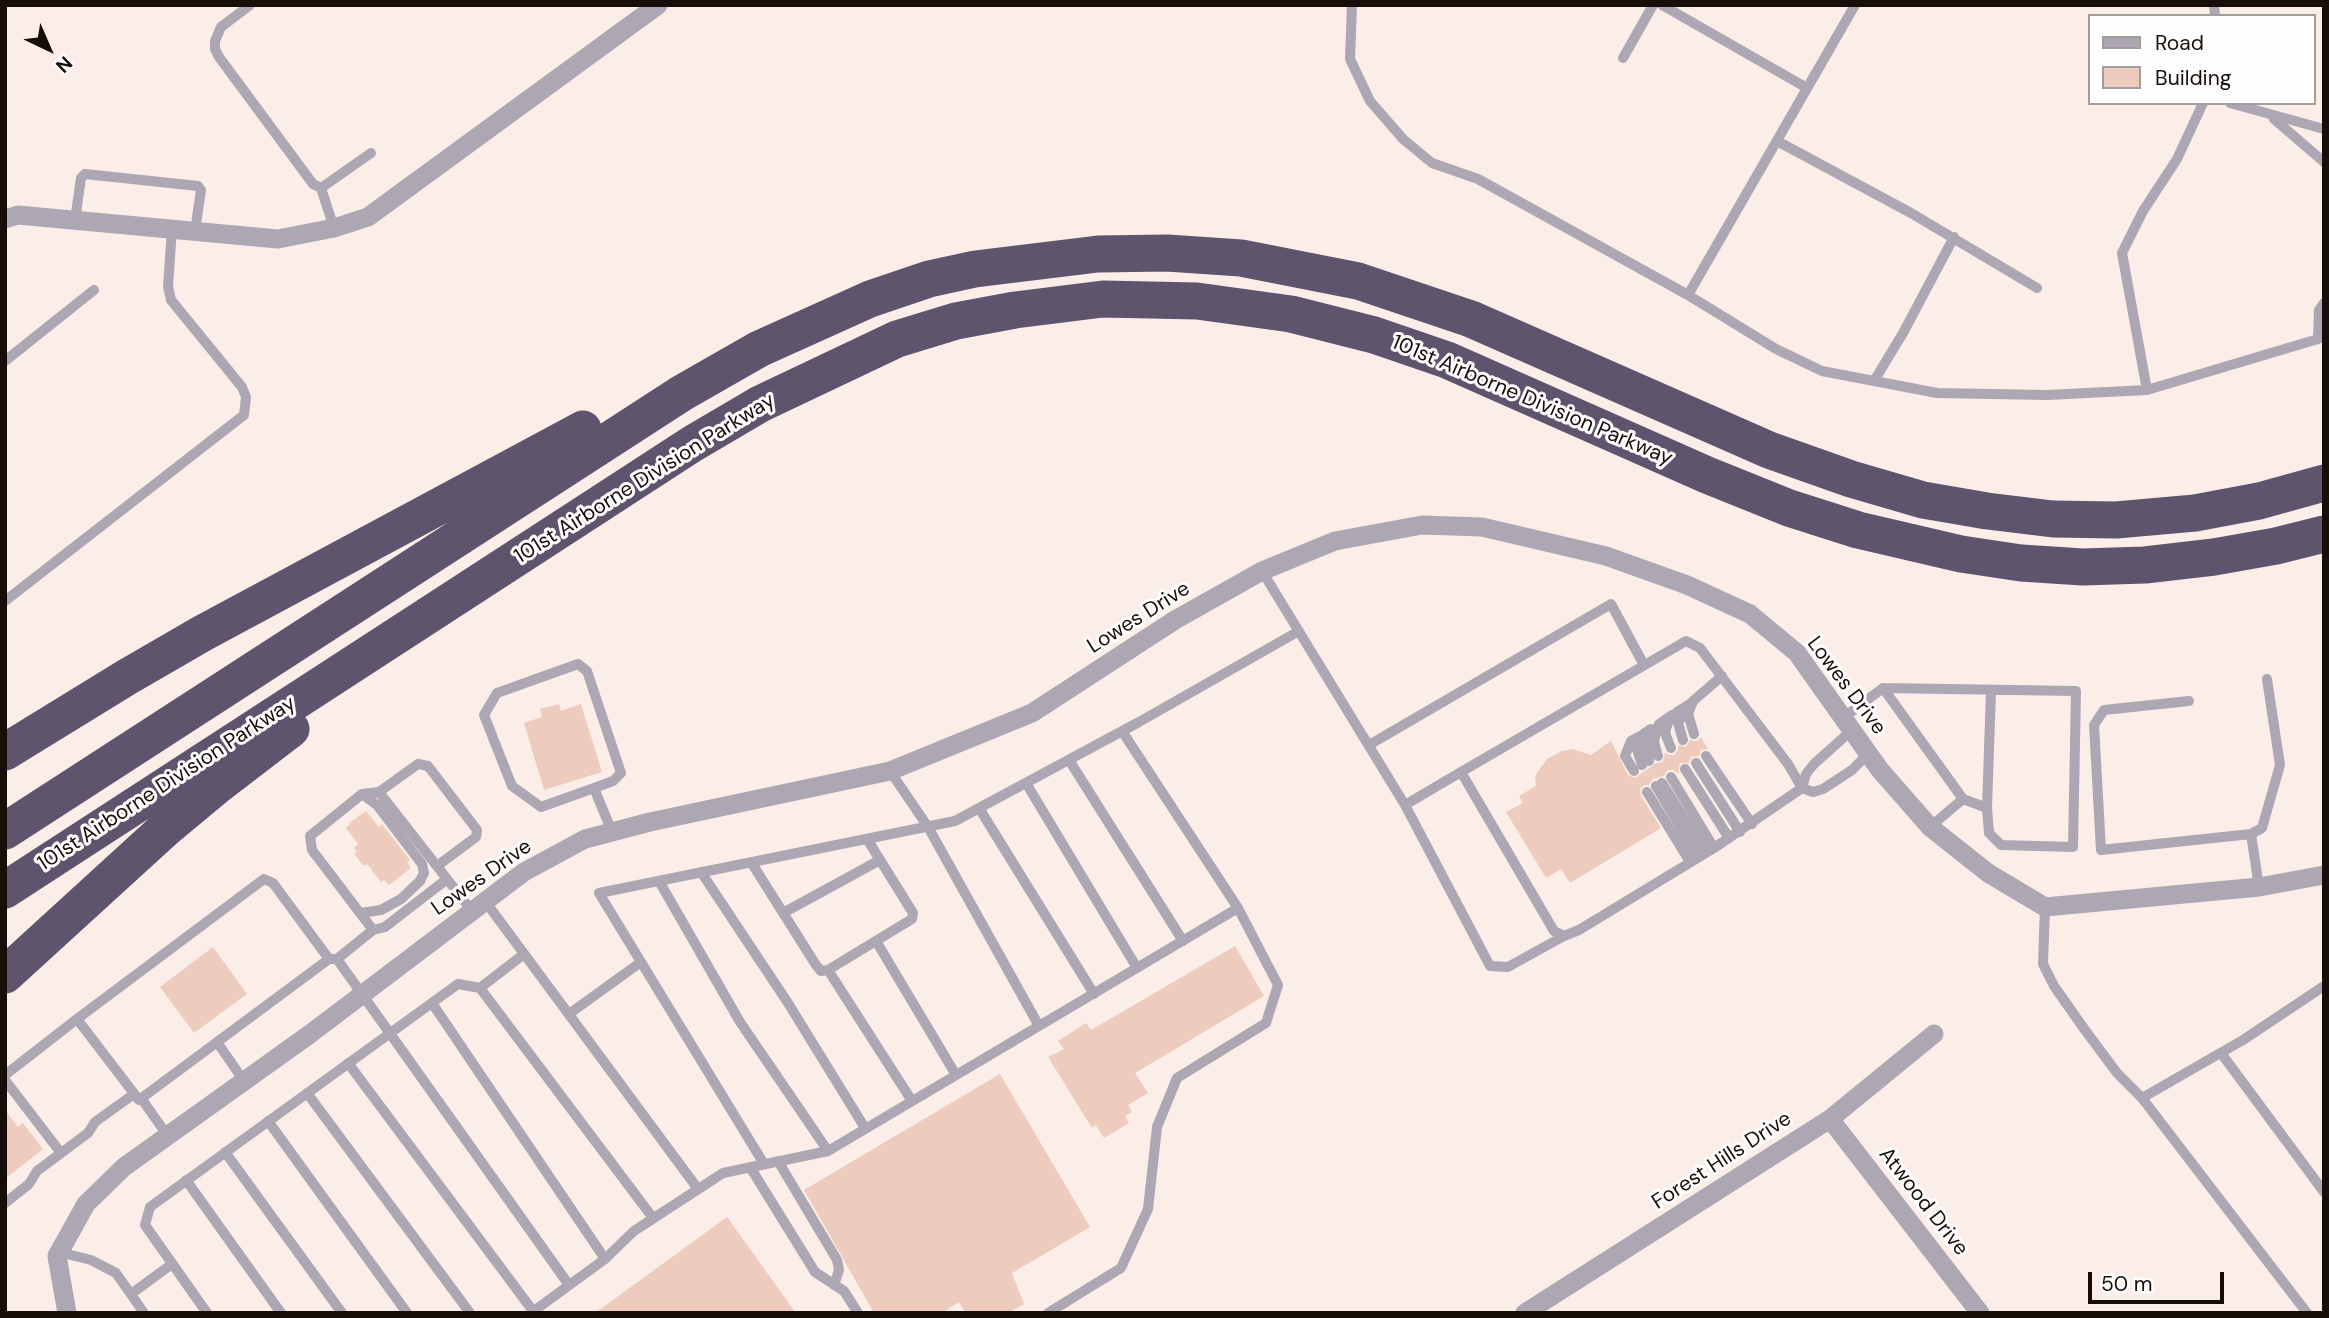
<!DOCTYPE html>
<html>
<head>
<meta charset="utf-8">
<style>
  body { margin:0 }
  #map { position:relative; width:2329px; height:1318px; overflow:hidden; background:#fbede7; font-family:"DM Sans",sans-serif }
  canvas { display:block }
  .frame { position:absolute; inset:0; border:7px solid #180e09; pointer-events:none }
  .legend { position:absolute; left:2088px; top:14px; width:228px; height:91px; box-sizing:border-box; background:#fefefe; border:2px solid #a29e9c; margin:0; padding:9px 12px; list-style:none; font-size:21px; color:#180e09 }
  .legend li { display:flex; align-items:center; gap:14px; height:35px }
  .legend b { width:35px; border:2px solid #a29e9c }
  .north { position:absolute; left:14px; top:14px; width:70px; height:70px; -webkit-text-stroke:5px #fefefe; paint-order:stroke; rotate:136deg; font-size:19px; font-weight:700; line-height:28px; text-align:center; color:#180e09 }
  .north::after { content:''; display:block; margin:auto; width:24px; height:32px; background:#180e09; clip-path:polygon(50% 0,100% 100%,50% 72%,0 100%) }
  .scale { position:absolute; left:2088px; top:1272px; width:136px; height:32px; box-sizing:border-box; border:4px solid #180e09; border-top:0; padding-left:9px; font-size:21px; line-height:24px; white-space:nowrap; color:#180e09; -webkit-text-stroke:5px #fefefe; paint-order:stroke }
</style>
</head>
<body>
<div id="map">
<canvas width="2329" height="1318"></canvas>
<div class="frame"></div>
<ul class="legend">
<li><b style="height:9px;background:#aca7b3"></b>Road</li>
<li><b style="height:19px;background:#edccbe"></b>Building</li>
</ul>
<div class="north">N</div>
<div class="scale">50 m</div>
</div>
<script>
const context = document.querySelector('canvas').getContext('2d');
context.lineJoin = 'round';
function paint(path, color) {
  context.fillStyle = color;
  context.fill(path, 'evenodd');
}
function poly(rows) {
  const path = new Path2D();
  for (const r of rows) {
    path.moveTo(r[0], r[1]);
    for (let i = 2; i < r.length; i += 2) path.lineTo(r[i], r[i + 1]);
  }
  return path;
}
function trace(path, color, width, dash) {
  context.strokeStyle = color;
  context.lineWidth = width;
  context.lineCap = dash ? 'butt' : 'round';
  context.setLineDash(dash || []);
  context.stroke(path);
}
function write(font, color, halo, rows, align = 'center') {
  context.font = font + ' "DM Sans",sans-serif';
  context.lineWidth = 6;
  context.setLineDash([]);
  context.textBaseline = 'middle';
  context.strokeStyle = halo;
  context.fillStyle = color;
  for (const [text, x, y, turn = 0] of rows) {
    context.save();
    context.translate(x, y);
    context.rotate((+turn || 0) * Math.PI / 180);
    context.textAlign = isNaN(turn) ? turn : align;
    if (halo) context.strokeText(text, 0, 0);
    context.fillText(text, 0, 0);
    context.restore();
  }
}
const building = poly([
  [559,704,561,711,581,704,602,772,544,790,524,723,542,717,540,709],
  [1701,737,1708,749,1701,750,1699,756,1691,757,1689,763,1680,763,1678,774,1674,770,1668,770,1664,776,1653,779,1649,785,1644,785,1640,789,1641,796,1661,828,1570,883,1561,869,1546,878,1506,812,1523,803,1519,796,1536,786,1535,776,1547,759,1562,751,1573,749,1591,755,1611,741,1628,775,1635,778,1656,763,1663,762,1665,752,1669,755,1674,755,1678,750,1678,745,1686,747,1690,740,1697,741],
  [366,811,379,827,382,824,410,860,407,862,411,868,389,885,384,880,381,882,367,864,364,866,354,854,357,852,354,848,358,844,346,828,350,824,349,823],
  [1235,946,1264,996,1135,1073,1148,1093,1128,1105,1132,1112,1125,1116,1129,1123,1104,1138,1096,1125,1092,1128,1048,1057,1064,1049,1058,1041,1086,1023,1091,1030],
  [213,947,247,994,194,1033,160,987],
  [1000,1074,1090,1227,1012,1273,1024,1304,1008,1313,966,1313,959,1302,942,1313,874,1313,804,1190],
  [5,1110,18,1127,23,1123,43,1149,5,1179],
  [727,1217,796,1313,595,1313]
]);
const lane = poly([
  [250,5,221,27,215,41,215,49,219,57,313,184,321,188],
  [1352,5,1350,59,1370,101,1403,139,1432,163,1478,179,1688,295],
  [1662,5,1807,88],
  [1855,5,1688,295,1776,349,1822,371,1937,393,2047,395,2147,390],
  [2214,5,2215,16],
  [1623,58,1653,5],
  [2203,103,2177,159,2143,211,2122,253,2147,390,2318,339],
  [2230,103,2324,129],
  [2274,119,2324,162],
  [1777,141,1911,213,2037,288],
  [75,220,81,178,85,174,198,186,201,190,195,231],
  [334,228,321,188,371,153],
  [2322,337,2318,339,2319,310,2324,303],
  [5,361,94,290],
  [1874,381,1903,333,1954,237],
  [1262,571,1405,805,1461,772,1554,931,1564,936,1579,930,1714,848,1802,788,1806,774,1814,764,1852,730],
  [5,601,244,415,246,397,242,387,171,300,168,286,172,229],
  [1883,688,2076,691,2073,847,2001,845,1989,833,1987,808,1963,799],
  [2189,701,2104,710,2094,725,2101,850,2251,834,2259,887],
  [1843,718,1883,688,1963,799,1930,827],
  [1649,732,1644,741,1649,761],
  [1694,734,1688,714,1693,701,1722,676],
  [1683,740,1678,723,1689,706],
  [1369,745,1611,604,1644,665],
  [1671,748,1665,733,1668,722,1677,712,1693,702],
  [1658,756,1654,742,1656,732,1659,724,1672,715],
  [1706,756,1752,824],
  [1069,760,1183,941],
  [1696,763,1740,832],
  [1642,765,1636,746,1639,737,1651,729],
  [1685,769,1729,838],
  [890,771,928,827,1039,1026],
  [1634,771,1625,756,1631,741,1638,737],
  [1461,772,1686,641,1700,648,1788,764,1802,788,1813,792,1823,789,1852,770,1869,753],
  [1671,777,1714,848],
  [1026,783,1137,968],
  [1662,783,1706,853],
  [1656,786,1698,857],
  [594,788,541,807,512,786,484,715,497,693,578,664,587,671,621,773,613,781,594,788,612,832],
  [379,792,418,764,428,766,477,830,476,837,437,866],
  [1647,792,1690,862],
  [1405,805,1490,966,1508,967,1564,936],
  [979,808,1094,994],
  [1987,808,1991,691],
  [2251,834,2262,828,2280,765,2267,679],
  [751,862,816,965,821,971,828,970,912,919,913,913,867,839],
  [701,872,788,1003,865,1128],
  [659,881,740,1022,828,1151],
  [485,901,698,1189],
  [2045,907,2043,964,2054,986,2085,1030,2117,1073,2142,1098,2243,1040,2324,986],
  [361,913,381,910,401,899,420,881,424,873,422,864,377,805,362,794],
  [783,913,880,860],
  [373,930,385,927,447,879],
  [876,941,956,1075],
  [337,959,569,1285],
  [828,970,912,1101],
  [480,988,653,1218],
  [432,1003,605,1259],
  [569,1014,641,962],
  [77,1019,264,879,273,883,329,959],
  [217,1042,244,1081],
  [2221,1053,2324,1192],
  [348,1063,533,1311],
  [5,1075,77,1019,139,1100,329,959,337,959,373,930,312,850,310,836,362,794,379,792,472,911],
  [5,1080,61,1153],
  [307,1093,470,1313],
  [141,1098,167,1135],
  [2142,1098,2307,1313],
  [268,1121,407,1313],
  [225,1152,342,1313],
  [778,1161,837,1260,839,1270,834,1285],
  [764,1164,599,893,955,821,1139,722,1299,631],
  [750,1167,815,1272,844,1291,858,1313],
  [186,1180,281,1313],
  [5,1203,29,1184,37,1171,88,1133,95,1122,134,1094],
  [59,1252,91,1260,116,1273,144,1313],
  [131,1294,172,1264],
  [207,1313,145,1225,150,1207,458,984,480,988,524,954],
  [531,1313,605,1259,634,1231,723,1173,828,1151,1238,908],
  [1048,1313,1121,1268,1148,1209,1157,1127,1177,1078,1266,1023,1278,985,1238,908,1122,731]
]);
const street = poly([
  [5,219,18,215,278,239,334,228,368,217,658,5],
  [1830,1119,1980,1313],
  [67,1313,57,1256,86,1204,124,1167,310,1034,524,872,585,839,650,822,890,771,1032,713,1175,620,1262,571,1335,541,1422,525,1482,527,1606,556,1687,585,1750,614,1797,653,1880,770,1930,827,1988,873,2045,907,2259,887,2324,875],
  [1525,1313,1830,1119,1934,1034]
]);
const highway = poly([
  [5,752,127,677,203,633,583,429],
  [5,831,682,393,759,349,870,299,929,279,975,269,1098,254,1167,253,1241,258,1358,281,1471,319,1769,450,1851,479,1923,500,1987,511,2053,519,2116,520,2195,513,2259,501,2324,483],
  [5,890,692,444,760,404,897,339,956,321,1015,310,1103,299,1197,301,1291,314,1374,335,1447,360,1707,475,1789,508,1858,530,1961,554,2021,563,2083,567,2145,565,2214,557,2276,546,2324,534],
  [5,975,165,829,218,785,291,729]
]);
const streetNames = [
  ["101st Airborne Division Parkway",1532,401,23],
  ["101st Airborne Division Parkway",645,479,-32],
  ["Lowes Drive",1139,618,-32],
  ["Lowes Drive",1846,686,53],
  ["101st Airborne Division Parkway",167,784,-33],
  ["Lowes Drive",482,878,-35],
  ["Forest Hills Drive",1722,1161,-33],
  ["Atwood Drive",1923,1202,52]
];
paint(building, '#edccbe');
trace(lane, '#aca7b3', 10);
trace(street, '#aca7b3', 19);
trace(highway, '#5e546d', 37);
write('21px', '#180e09', '#fefefe', streetNames);
</script>
</body>
</html>
